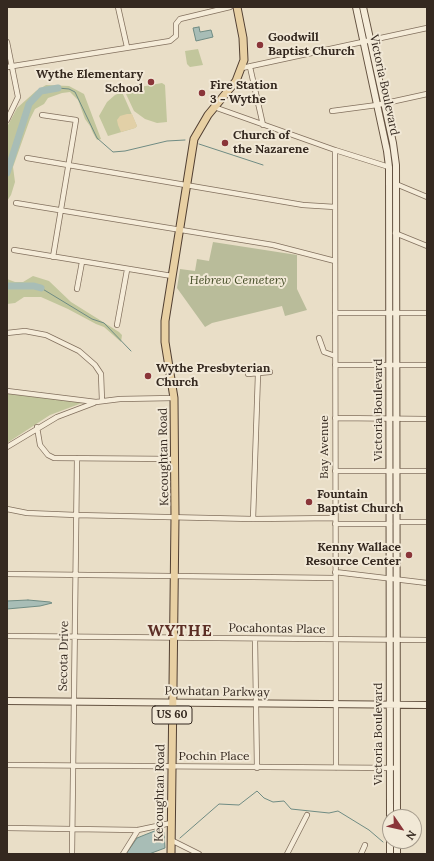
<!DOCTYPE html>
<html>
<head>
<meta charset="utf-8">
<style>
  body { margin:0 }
  #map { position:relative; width:434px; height:861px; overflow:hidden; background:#e9dec7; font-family:Lora,serif }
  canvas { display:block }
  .frame { position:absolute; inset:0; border:8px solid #352920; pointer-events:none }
  .north { position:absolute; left:382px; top:809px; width:40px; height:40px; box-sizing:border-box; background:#f1e8d6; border:1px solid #a69c8d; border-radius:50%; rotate:124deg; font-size:11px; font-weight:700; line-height:16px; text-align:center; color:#352920 }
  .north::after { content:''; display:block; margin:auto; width:14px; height:18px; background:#8a3539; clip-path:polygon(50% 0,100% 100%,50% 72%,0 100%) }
</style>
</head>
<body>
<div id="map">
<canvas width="434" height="861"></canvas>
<div class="frame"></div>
<div class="north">N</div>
</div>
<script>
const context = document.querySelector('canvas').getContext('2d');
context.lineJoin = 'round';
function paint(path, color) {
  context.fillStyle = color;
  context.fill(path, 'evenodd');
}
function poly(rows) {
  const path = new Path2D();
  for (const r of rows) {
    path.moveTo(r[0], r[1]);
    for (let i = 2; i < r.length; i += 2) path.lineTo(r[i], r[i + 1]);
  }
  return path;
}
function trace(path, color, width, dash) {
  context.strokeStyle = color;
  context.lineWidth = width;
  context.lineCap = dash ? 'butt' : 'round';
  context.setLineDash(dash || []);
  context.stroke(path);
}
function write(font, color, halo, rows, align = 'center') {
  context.font = font + ' Lora,serif';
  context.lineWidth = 4;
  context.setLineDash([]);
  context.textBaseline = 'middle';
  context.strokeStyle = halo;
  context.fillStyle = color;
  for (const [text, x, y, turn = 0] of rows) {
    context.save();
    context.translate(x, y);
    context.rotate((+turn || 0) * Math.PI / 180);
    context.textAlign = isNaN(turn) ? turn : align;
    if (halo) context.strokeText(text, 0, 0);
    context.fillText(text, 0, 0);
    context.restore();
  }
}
const green = poly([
  [198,49,203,65,190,67,187,64,185,51],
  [162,83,165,85,167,122,157,123,145,119,134,111,126,94,140,87],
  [46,85,69,86,84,94,101,139,97,140,93,133,90,126,85,119,78,100,70,92,62,93,48,98,44,104,35,109,30,119,13,167,15,182,11,195,7,201,7,127,17,108,36,91],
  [122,92,137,126,135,128,108,136,99,116,107,102,115,95],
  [33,276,49,281,71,302,119,332,122,335,121,342,104,327,96,324,68,309,41,297,24,297,15,303,7,304,7,279,15,282,23,282],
  [7,393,82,402,82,403,50,415,7,443]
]);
const sand = poly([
  [127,114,132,114,137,126,135,128,121,132,118,125,117,120,120,116]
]);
const cemetery = poly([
  [213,242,297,255,297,289,307,310,285,316,282,306,212,323,205,327,177,288,180,269,195,271,197,259,209,261]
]);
const water = poly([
  [199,27,200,32,211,30,213,37,196,41,193,28,199,27],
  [28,600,50,602,52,603,40,606,7,609,7,601,28,600],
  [157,830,164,832,165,848,149,854,126,854,137,838,157,830]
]);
const stream = poly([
  [58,88,69,89,75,92,97,138,113,152,125,151,167,141,185,140],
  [199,144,263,165],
  [41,288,92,319,104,323,131,351],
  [180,838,219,804,239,805,257,791,264,798,273,802,284,801,291,809,329,813,338,811,369,830,383,842]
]);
const river = poly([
  [7,173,29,104,41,91,58,88],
  [7,286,34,286,41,288]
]);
const minor = poly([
  [118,7,127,47],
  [7,42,18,97,7,120],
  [7,67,170,41,176,36,176,24,180,19,230,7],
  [250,67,263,125],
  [242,68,427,28],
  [214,107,335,150,389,167],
  [332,111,377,105,427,94],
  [42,115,76,120,53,257],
  [335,150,336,768],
  [27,158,303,205,335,207],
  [396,184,427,197],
  [16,203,273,245,335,261],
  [395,233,427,246],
  [14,250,172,276],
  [77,289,82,262],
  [335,313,427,313],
  [117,325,127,270],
  [7,333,25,331,46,335,79,351,95,365,101,374,102,401],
  [319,338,324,352,335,356],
  [335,365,427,365],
  [248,374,270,372],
  [7,391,96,402,120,399,174,398],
  [335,418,427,419],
  [37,427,40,445,48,455,54,458,175,459],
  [7,447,57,417,94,403],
  [335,471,427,471],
  [7,509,27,513,76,515,253,519,335,518],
  [253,519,258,374],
  [397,522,427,522],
  [335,524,390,524],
  [335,572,427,583],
  [7,574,335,578],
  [7,636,427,640],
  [255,639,257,768],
  [7,765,397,768],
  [7,828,138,830,171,823],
  [171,840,199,854],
  [72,854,77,458],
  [123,854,138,830],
  [287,854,307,815],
  [361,854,365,845]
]);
const secondary = poly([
  [356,7,387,151,389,167,390,817],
  [363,7,393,143,396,165,397,817],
  [7,701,427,705],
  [390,841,390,854],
  [397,841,397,854]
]);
const primary = poly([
  [171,854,175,517,174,398,165,342,165,321,194,139,208,115,236,81,244,60,243,38,237,7]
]);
const markers = [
  [260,45,4,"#8a3539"],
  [151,82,4,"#8a3539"],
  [202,93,4,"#8a3539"],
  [225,143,4,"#8a3539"],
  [148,376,4,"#8a3539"],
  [309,502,4,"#8a3539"],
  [409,555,4,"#8a3539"]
];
const shields = [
  [172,715,40]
];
const shieldNames = [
  ["US 60",172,715]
];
const poiNames = [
  ["Goodwill",268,38],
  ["Baptist Church",268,52],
  ["Wythe Elementary",143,75,"right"],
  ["School",143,89,"right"],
  ["Fire Station",210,86],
  ["3 - Wythe",210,100],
  ["Church of",233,136],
  ["the Nazarene",233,150],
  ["Wythe Presbyterian",156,369],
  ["Church",156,383],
  ["Fountain",317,495],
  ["Baptist Church",317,509],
  ["Kenny Wallace",401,548,"right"],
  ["Resource Center",401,562,"right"]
];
const streetNames = [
  ["Victoria Boulevard",384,85,78],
  ["Victoria Boulevard",379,410,-90],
  ["Bay Avenue",325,447,-90],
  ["Kecoughtan Road",164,457,-91],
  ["Pocahontas Place",277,629,1],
  ["Secota Drive",64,656,-89],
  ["Powhatan Parkway",217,692,1],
  ["Victoria Boulevard",379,734,-90],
  ["Pochin Place",214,757],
  ["Kecoughtan Road",160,793,-89]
];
const parkNames = [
  ["Hebrew Cemetery",238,281]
];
const districtNames = [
  ["WYTHE",180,631]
];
paint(green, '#c2c69c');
paint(sand, '#e2d0a7');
paint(cemetery, '#b9bc9a');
paint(water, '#a8bdb6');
trace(water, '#6f8b83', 1);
trace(stream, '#6f8b83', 1);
trace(river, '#a8bdb6', 7);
trace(minor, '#82705e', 6);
trace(secondary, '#645241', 8);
trace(primary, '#513f32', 9);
trace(minor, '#f5ecd9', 4.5);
trace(secondary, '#f5ecd9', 6);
trace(primary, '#e8d0a3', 7);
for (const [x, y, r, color] of markers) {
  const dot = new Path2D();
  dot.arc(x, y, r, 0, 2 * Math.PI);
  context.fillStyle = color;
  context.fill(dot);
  trace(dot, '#f1e8d6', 1.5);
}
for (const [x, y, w] of shields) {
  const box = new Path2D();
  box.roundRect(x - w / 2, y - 9, w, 18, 3);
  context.fillStyle = '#f1e8d6';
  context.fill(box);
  trace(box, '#352920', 1);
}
write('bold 11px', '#352920', null, shieldNames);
write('bold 12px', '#352920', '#f1e8d6', poiNames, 'left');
write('12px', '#352920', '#f1e8d6', streetNames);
write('italic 12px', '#464f29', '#f1e8d6', parkNames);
context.letterSpacing = '1px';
write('bold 16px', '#5c2e25', '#f1e8d6', districtNames);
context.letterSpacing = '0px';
</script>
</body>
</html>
